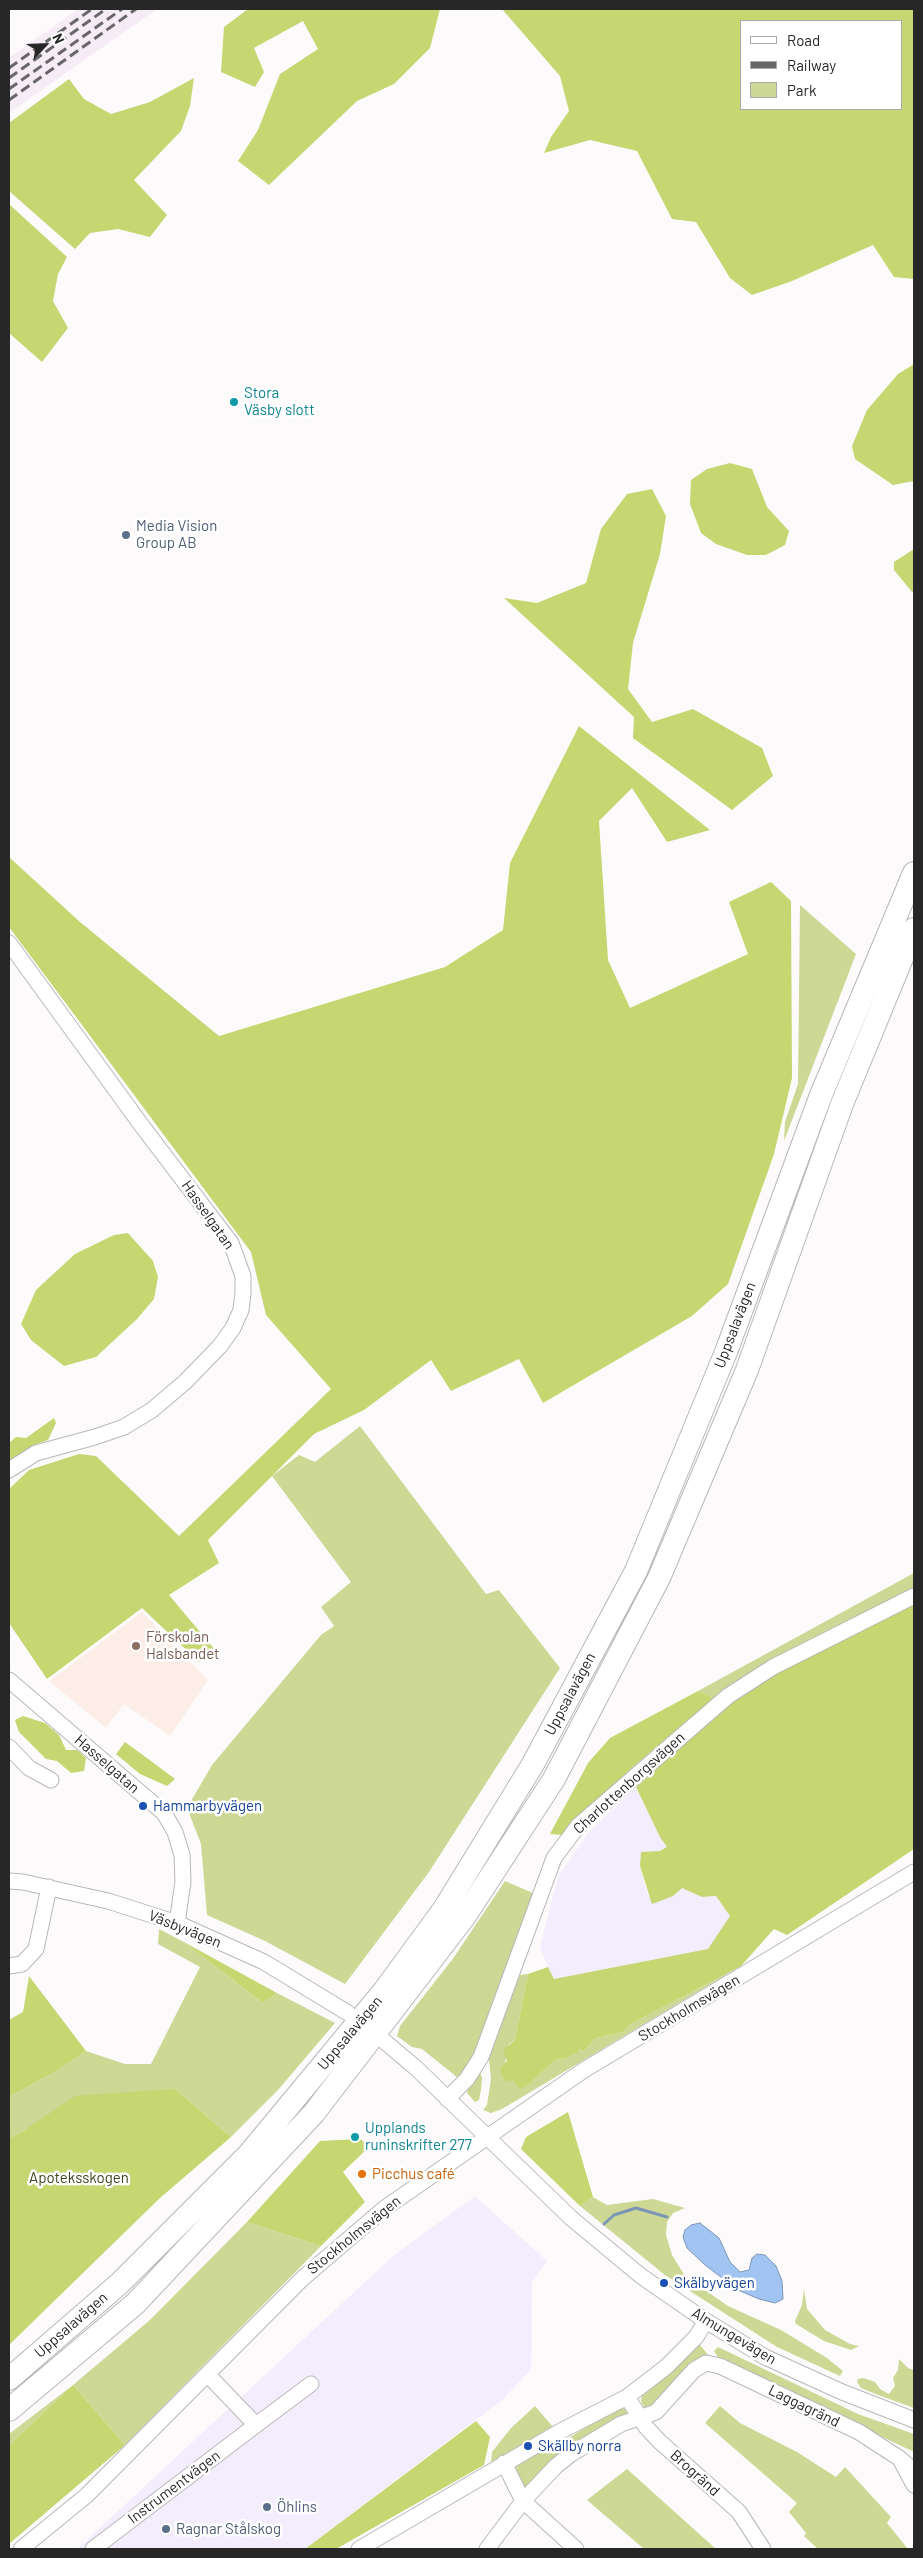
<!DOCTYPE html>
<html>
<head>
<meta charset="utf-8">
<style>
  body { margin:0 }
  #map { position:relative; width:923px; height:2558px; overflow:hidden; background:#fdfafc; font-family:Barlow,sans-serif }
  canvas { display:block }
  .frame { position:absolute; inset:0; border:10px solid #282728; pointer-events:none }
  .legend { position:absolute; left:740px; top:20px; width:162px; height:90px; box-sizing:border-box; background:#fff; border:1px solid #a9a9a9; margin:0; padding:6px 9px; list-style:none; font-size:15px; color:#282728 }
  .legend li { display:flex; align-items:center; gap:10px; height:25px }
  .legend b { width:25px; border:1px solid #a9a9a9 }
  .north { position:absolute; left:20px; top:20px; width:50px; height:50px; -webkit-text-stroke:4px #fff; paint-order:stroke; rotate:65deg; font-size:14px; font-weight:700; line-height:20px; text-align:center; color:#282728 }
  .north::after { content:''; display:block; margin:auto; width:18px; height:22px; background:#282728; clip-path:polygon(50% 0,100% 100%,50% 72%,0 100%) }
</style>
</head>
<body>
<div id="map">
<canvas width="923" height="2558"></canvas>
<div class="frame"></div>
<ul class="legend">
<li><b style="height:6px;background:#fff"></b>Road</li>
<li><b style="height:6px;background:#686768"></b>Railway</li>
<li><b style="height:14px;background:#ccd894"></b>Park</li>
</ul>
<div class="north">N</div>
</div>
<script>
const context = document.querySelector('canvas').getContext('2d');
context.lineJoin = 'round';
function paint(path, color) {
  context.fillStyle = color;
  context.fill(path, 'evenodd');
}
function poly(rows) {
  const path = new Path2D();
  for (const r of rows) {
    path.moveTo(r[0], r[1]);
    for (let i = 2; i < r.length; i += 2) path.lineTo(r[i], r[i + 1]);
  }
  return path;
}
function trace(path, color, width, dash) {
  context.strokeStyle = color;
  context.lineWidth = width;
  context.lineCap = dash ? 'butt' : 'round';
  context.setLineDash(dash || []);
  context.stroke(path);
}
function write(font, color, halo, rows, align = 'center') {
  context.font = font + ' Barlow,sans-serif';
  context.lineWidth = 5;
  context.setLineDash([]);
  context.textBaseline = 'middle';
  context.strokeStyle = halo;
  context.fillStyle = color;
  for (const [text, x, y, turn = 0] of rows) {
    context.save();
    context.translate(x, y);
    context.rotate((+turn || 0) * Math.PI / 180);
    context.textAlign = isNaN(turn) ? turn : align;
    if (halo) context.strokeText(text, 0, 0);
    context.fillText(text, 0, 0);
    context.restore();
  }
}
const built = poly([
  [78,9,157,9,9,113,9,58]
]);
const industrial = poly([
  [636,1787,660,1837,668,1848,660,1851,641,1852,640,1866,647,1893,673,1896,682,1888,702,1897,716,1896,730,1916,709,1949,553,1980,540,1947,558,1877,588,1833],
  [475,2196,547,2261,532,2282,531,2369,502,2400,305,2549,77,2549,392,2257]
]);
const education = poly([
  [142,1612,208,1680,170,1736,124,1704,106,1728,49,1681]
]);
const green = poly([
  [800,905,856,954,784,1141,785,1122,798,1084],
  [360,1426,486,1594,499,1590,560,1668,429,1872,345,1984,265,1941,207,1915,201,1844,187,1808,212,1765,321,1635,334,1626,321,1607,351,1582,272,1476,299,1455,315,1462],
  [914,1573,914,1589,775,1659,730,1685,714,1698,698,1691],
  [505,1881,533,1893,476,2050,469,2065,458,2078,422,2049,412,2047,397,2036,400,2026,452,1960],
  [159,1929,182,1941,263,2003,277,1993,335,2023,278,2090,231,2137,175,2089,25,2130,9,2138,9,2097,58,2070,86,2051,125,2064,151,2064,200,1967,158,1944],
  [741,1966,502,2109,491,2113,483,2110,487,2105,491,2079,489,2059,517,1975,528,1974,515,2040,509,2044,502,2077,506,2081,514,2081,527,2086,555,2060,566,2058,579,2049,584,2051,596,2038,623,2032,629,2025],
  [480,2072,482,2078,481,2090,479,2100,475,2102,467,2093,469,2086],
  [593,2197,607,2205,653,2199,685,2208,673,2213,667,2222,666,2235,672,2255,685,2276,728,2306,781,2330,827,2358,843,2371,840,2376,777,2347,665,2275,580,2206],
  [247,2222,321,2246,125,2445,73,2385,9,2445,9,2434,73,2385,150,2320],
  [804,2289,807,2309,825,2330,850,2344,859,2346,851,2350,824,2341,796,2324,795,2321,802,2305],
  [700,2345,709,2356,701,2359,649,2409,644,2407,641,2402,642,2395],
  [718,2347,858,2414,914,2434,914,2452,719,2359,714,2351],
  [899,2359,908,2368,914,2370,914,2408,878,2395,861,2388,857,2382,858,2379,863,2378,875,2382,880,2389,889,2394,895,2386,893,2378,898,2370],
  [535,2406,553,2427,491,2462,492,2452,511,2428],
  [621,2406,629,2413,572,2447,567,2439],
  [720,2406,740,2423,797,2452,836,2477,845,2467,891,2517,887,2523,908,2549,818,2549,804,2536,806,2533,789,2512,797,2503,705,2423],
  [561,2440,567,2451,533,2486,525,2488,515,2471,518,2463],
  [627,2469,676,2513,716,2549,644,2549,587,2500]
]);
const forest = poly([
  [248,9,440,9,430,48,394,84,357,101,269,185,238,161,258,130,280,74,318,49,303,21,254,48,264,72,255,87,221,72,224,27],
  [502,9,914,9,914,279,894,277,873,245,792,281,752,295,730,278,696,222,672,219,637,151,590,140,544,153,551,137,569,111,560,76],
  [742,21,902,21,902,109,742,109],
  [194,78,190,106,181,131,134,180,167,215,150,237,118,229,90,233,75,249,9,191,9,123,69,79,84,99,111,114,150,102],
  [9,204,67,257,58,274,53,301,68,328,42,362,9,333],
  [914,364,914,481,893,485,855,459,852,446,867,410,898,374],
  [730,463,752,469,767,507,789,531,785,545,766,555,747,555,716,544,701,533,690,504,691,480,707,469],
  [652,489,666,516,660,554,633,643,628,689,652,722,693,709,762,748,773,776,732,810,633,738,634,717,504,598,537,603,586,583,601,529,627,494],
  [914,549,914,591,912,592,894,570,894,562],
  [579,726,710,830,667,842,632,788,599,821,608,960,630,1008,748,954,729,902,771,882,791,901,792,1078,774,1154,728,1284,692,1316,543,1403,519,1359,451,1391,431,1360,364,1410,314,1434,208,1540,219,1563,169,1595,216,1651,199,1662,142,1608,47,1679,9,1623,9,1489,29,1470,79,1454,96,1456,179,1536,331,1389,266,1315,251,1252,9,927,9,857,80,922,219,1036,445,967,503,930,510,863],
  [128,1233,153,1261,158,1277,154,1299,137,1319,96,1357,64,1366,31,1340,21,1324,36,1290,75,1254,114,1235],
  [54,1418,56,1423,48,1440,34,1445,9,1462,9,1443,16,1437,26,1438],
  [914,1603,914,1849,787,1935,774,1929,741,1966,629,2025,623,2032,596,2038,584,2051,579,2049,578,2052,566,2058,555,2060,527,2086,519,2089,514,2081,506,2081,502,2077,500,2068,507,2061,503,2050,515,2040,528,1974,548,1967,554,1979,708,1949,730,1916,716,1896,702,1897,682,1888,673,1896,652,1904,640,1866,641,1852,660,1851,667,1847,660,1837,636,1787,727,1706,776,1674],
  [698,1691,714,1698,634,1766,562,1835,550,1834,588,1763,610,1738],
  [23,1716,45,1723,59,1735,66,1750,77,1750,86,1758,84,1771,71,1773,57,1761,46,1759,19,1732,15,1720],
  [125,1742,151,1761,175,1779,167,1786,140,1774,116,1754],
  [182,1941,277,1993,263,2003],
  [29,1976,86,2051,58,2070,9,2097,9,2020,23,2012],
  [175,2089,231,2137,160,2198,9,2345,9,2138,25,2130,75,2096],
  [568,2112,593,2197,580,2206,521,2149,526,2137],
  [360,2139,370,2146,343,2172,365,2202,321,2246,247,2222,320,2141],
  [73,2385,125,2445,9,2544,9,2445],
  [476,2421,490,2437,484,2465,336,2549,305,2549]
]);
const water = poly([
  [700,2223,719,2238,730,2262,740,2272,749,2270,752,2258,757,2254,765,2255,776,2266,782,2281,783,2299,775,2303,759,2299,738,2290,705,2265,687,2248,683,2237,685,2230,691,2225,700,2223]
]);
const stream = poly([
  [604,2224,614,2215,636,2208,667,2217]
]);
const minor = poly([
  [9,943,142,1126,231,1243,243,1276,243,1293,241,1310,233,1328,220,1346,185,1382,152,1410,124,1427,95,1437,36,1453,9,1470],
  [9,1680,164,1813,175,1832,182,1855,183,1882,177,1923],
  [9,1747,29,1768,51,1780],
  [9,1881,23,1882,108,1901,177,1923,264,1962,348,2013],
  [9,1966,22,1964,36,1949,49,1887],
  [384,2041,416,2068,571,2218,641,2276,706,2321,765,2357,842,2392,914,2420],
  [447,2099,467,2079,481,2057,554,1858,578,1826,728,1696,773,1667,914,1596],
  [627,2397,646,2427,659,2441,739,2512,763,2549],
  [256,2425,311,2384],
  [504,2463,523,2501,576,2549],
  [902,2463,914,2485],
  [21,2549,87,2495,303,2278,385,2208,584,2070,914,1872],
  [93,2549,256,2425,208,2375],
  [359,2549,559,2432,627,2397,666,2367,696,2337,706,2321],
  [487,2549,523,2501,556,2466,571,2454,621,2424,656,2412,694,2370,706,2363,720,2366,859,2432,899,2458,914,2471]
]);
const highway = poly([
  [9,2379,120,2283,249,2154,384,1991,444,1909,533,1764,636,1571,726,1352,821,1095,914,873],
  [9,2410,136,2303,314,2113,465,1916,554,1779,659,1578,747,1370,842,1104,914,929]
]);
const rail = poly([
  [9,68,92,9],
  [9,78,106,9],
  [9,89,122,9],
  [9,100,136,9]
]);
const markers = [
  [234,402,5,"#0f9aa8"],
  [126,535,5,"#5c6f8a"],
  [136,1646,5,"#8d6e63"],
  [143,1806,5,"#1a4fb4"],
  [355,2137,5,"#0f9aa8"],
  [362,2174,5,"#e8710a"],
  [664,2283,5,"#1a4fb4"],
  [528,2446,5,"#1a4fb4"],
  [267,2507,5,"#5c6f8a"],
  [166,2529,5,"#5c6f8a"]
];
const cultureNames = [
  ["Stora",244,393],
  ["Väsby slott",244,410],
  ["Upplands",365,2128],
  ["runinskrifter 277",365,2145]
];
const serviceNames = [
  ["Media Vision",136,526],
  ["Group AB",136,543],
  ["Öhlins",277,2507],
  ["Ragnar Stålskog",176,2529]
];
const streetNames = [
  ["Hasselgatan",208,1215,55],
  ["Uppsalavägen",735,1325,-69],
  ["Uppsalavägen",570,1694,-62],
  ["Hasselgatan",107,1764,41],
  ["Charlottenborgsvägen",629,1783,-42],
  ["Väsbyvägen",185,1929,22],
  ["Stockholmsvägen",689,2008,-31],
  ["Uppsalavägen",350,2033,-50],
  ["Stockholmsvägen",354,2235,-39],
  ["Uppsalavägen",71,2325,-41],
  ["Almungevägen",734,2336,31],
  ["Laggagränd",804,2406,26],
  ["Brogränd",695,2473,42],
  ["Instrumentvägen",174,2487,-37]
];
const educationNames = [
  ["Förskolan",146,1637],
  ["Halsbandet",146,1654]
];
const transitNames = [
  ["Hammarbyvägen",153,1806],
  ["Skälbyvägen",674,2283],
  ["Skällby norra",538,2446]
];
const foodNames = [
  ["Picchus café",372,2174]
];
const parkNames = [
  ["Apoteksskogen",79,2178]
];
paint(built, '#f5ecf5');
paint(industrial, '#f4edfe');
paint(education, '#fceee7');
paint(green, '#ccd894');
paint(forest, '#c6d671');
paint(water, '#a1c4f3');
trace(water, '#7d95b6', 1);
trace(stream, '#7d95b6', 3);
trace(minor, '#b9b7b9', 17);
trace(highway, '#b9b7b9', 24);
trace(minor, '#fff', 15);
trace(highway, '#fff', 22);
trace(rail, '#686768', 3, [10, 5]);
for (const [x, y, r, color] of markers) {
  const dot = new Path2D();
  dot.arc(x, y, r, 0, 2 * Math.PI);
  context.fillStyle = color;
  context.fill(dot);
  trace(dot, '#fff', 2);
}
write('15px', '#0d838f', '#fff', cultureNames, 'left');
write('15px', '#4e5e75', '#fff', serviceNames, 'left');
write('15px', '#282728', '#fff', streetNames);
write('15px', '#785e54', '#fff', educationNames, 'left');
write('15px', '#164399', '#fff', transitNames, 'left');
write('15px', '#c56008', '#fff', foodNames, 'left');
write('15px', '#41481e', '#fff', parkNames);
</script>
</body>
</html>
